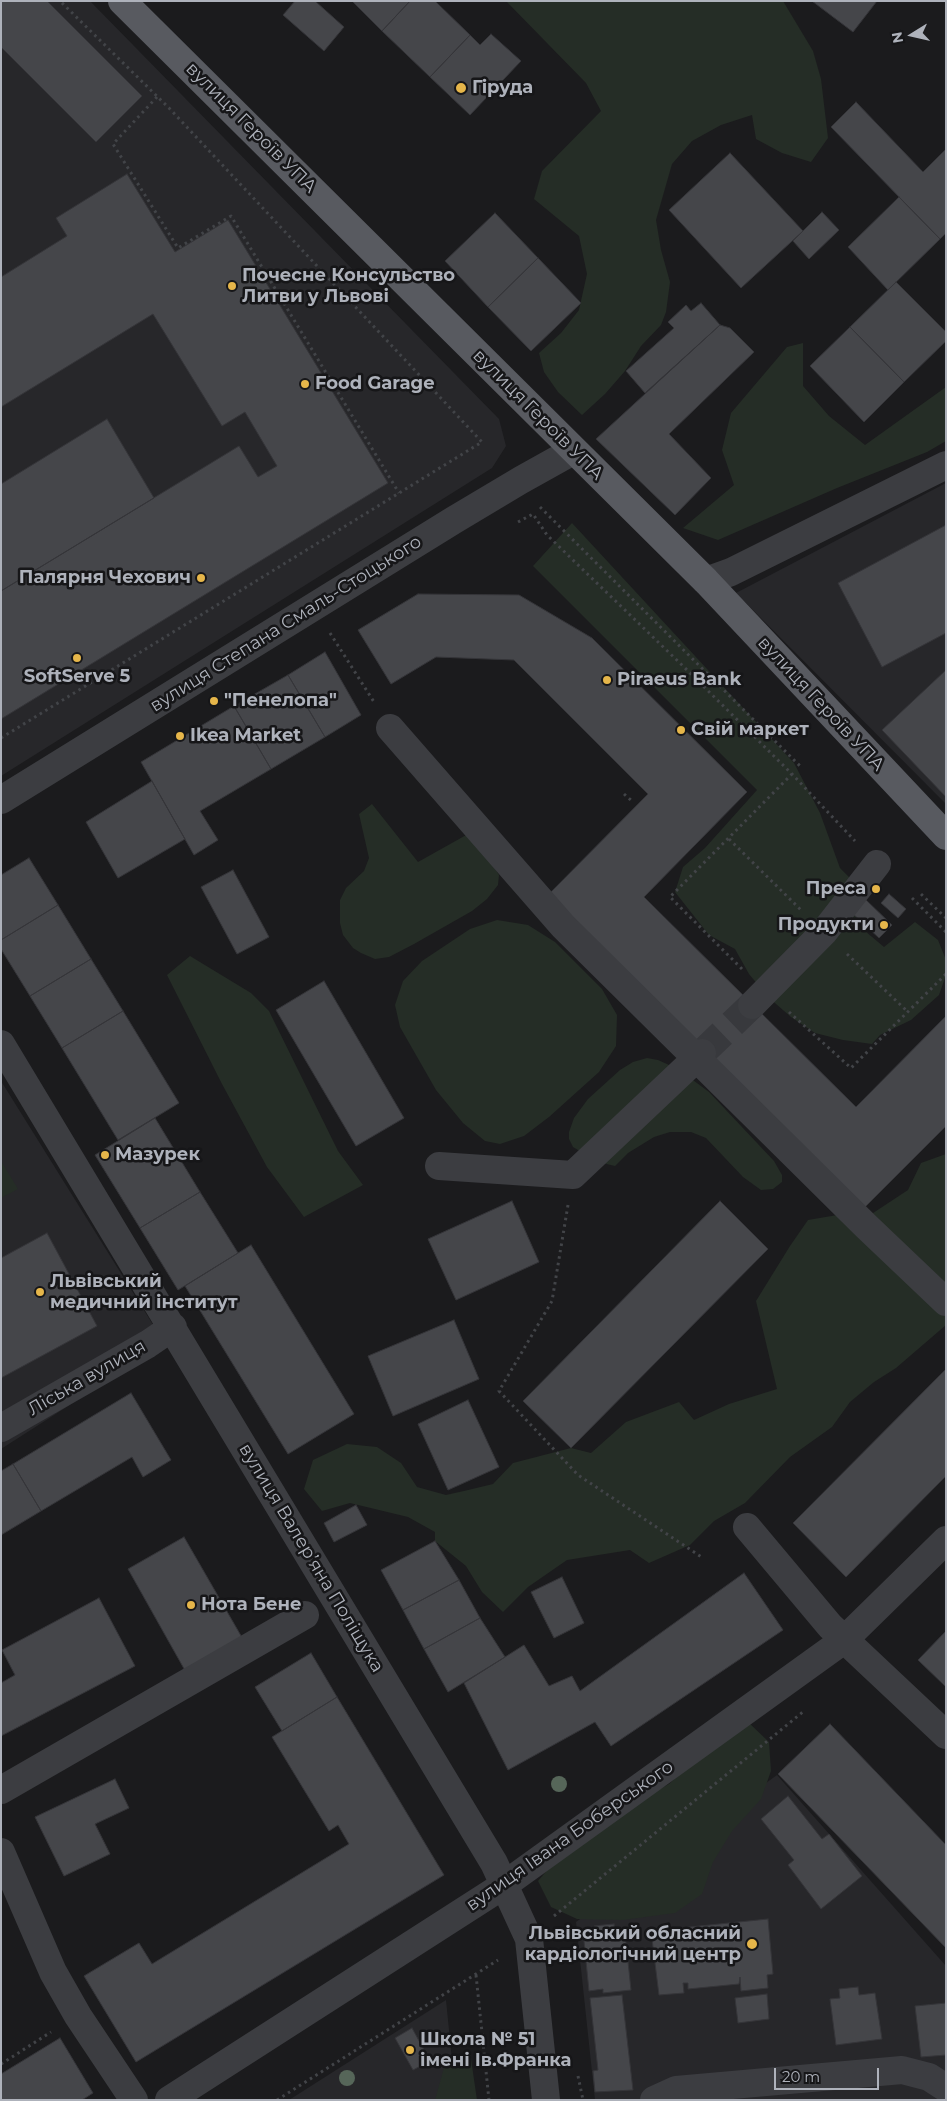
<!DOCTYPE html>
<html>
<head>
<meta charset="utf-8">
<style>
  body { margin:0 }
  #map { position:relative; width:947px; height:2101px; overflow:hidden; background:#1b1b1d; font-family:Montserrat,sans-serif }
  canvas { display:block }
  .frame { position:absolute; inset:0; border:2px solid #aeb2bb; pointer-events:none }
  .north { position:absolute; left:887px; top:10px; width:50px; height:50px; -webkit-text-stroke:4px #161618; paint-order:stroke; rotate:260deg; font-size:14px; font-weight:700; line-height:20px; text-align:center; color:#aeb2bb }
  .north::after { content:''; display:block; margin:auto; width:18px; height:22px; background:#aeb2bb; clip-path:polygon(50% 0,100% 100%,50% 72%,0 100%) }
  .scale { position:absolute; left:774px; top:2068px; width:105px; height:22px; box-sizing:border-box; border:2px solid #aeb2bb; border-top:0; padding-left:6px; font-size:15px; line-height:18px; white-space:nowrap; color:#aeb2bb; -webkit-text-stroke:4px #161618; paint-order:stroke }
</style>
</head>
<body>
<div id="map">
<canvas width="947" height="2101"></canvas>
<div class="frame"></div>
<div class="north">N</div>
<div class="scale">20 m</div>
</div>
<script>
const context = document.querySelector('canvas').getContext('2d');
context.lineJoin = 'round';
function paint(path, color) {
  context.fillStyle = color;
  context.fill(path, 'evenodd');
}
function poly(rows) {
  const path = new Path2D();
  for (const r of rows) {
    path.moveTo(r[0], r[1]);
    for (let i = 2; i < r.length; i += 2) path.lineTo(r[i], r[i + 1]);
  }
  return path;
}
function trace(path, color, width, dash) {
  context.strokeStyle = color;
  context.lineWidth = width;
  context.lineCap = dash ? 'butt' : 'round';
  context.setLineDash(dash || []);
  context.stroke(path);
}
function write(font, color, halo, rows, align = 'center') {
  context.font = font + ' Montserrat,sans-serif';
  context.lineWidth = 5;
  context.setLineDash([]);
  context.textBaseline = 'middle';
  context.strokeStyle = halo;
  context.fillStyle = color;
  for (const [text, x, y, turn = 0] of rows) {
    context.save();
    context.translate(x, y);
    context.rotate((+turn || 0) * Math.PI / 180);
    context.textAlign = isNaN(turn) ? turn : align;
    if (halo) context.strokeText(text, 0, 0);
    context.fillText(text, 0, 0);
    context.restore();
  }
}
const built = poly([
  [1,1,90,1,499,419,506,446,492,468,1,776],
  [946,483,946,804,736,593],
  [1,1081,165,1344,1,1449],
  [777,1775,946,1966,946,2100,595,2100,576,1922],
  [446,2000,456,2100,289,2100]
]);
const green = poly([
  [506,1,783,1,813,51,821,79,828,138,811,162,782,153,756,139,752,115,721,125,692,141,672,164,656,220,661,250,670,282,666,312,661,325,641,346,625,371,605,394,582,415,558,392,544,372,539,353,561,333,579,310,587,274,579,236,534,199,542,171,601,111,586,83],
  [803,343,803,386,829,416,865,445,946,387,946,441,927,452,837,488,718,540,683,528,734,485,722,450,731,413,787,347],
  [572,523,794,763,820,813,840,868,854,882,859,926,884,947,915,922,938,940,946,960,946,975,939,995,911,1020,880,1035,872,1044,843,1040,815,1033,791,1017,768,997,749,974,735,949,709,935,675,892,683,867,705,848,757,790,533,566],
  [372,804,418,862,468,834,490,861,499,875,498,885,487,899,472,911,414,944,389,957,375,959,361,953,353,948,343,935,340,923,340,900,346,888,364,871,369,858,359,814],
  [497,920,528,925,555,942,602,989,617,1015,616,1046,599,1072,549,1117,524,1136,500,1144,485,1141,463,1123,436,1090,400,1027,395,1005,403,981,422,961,470,929],
  [190,956,251,993,269,1011,338,1151,363,1185,304,1217,267,1167,222,1084,167,975],
  [647,1058,658,1060,678,1069,709,1092,774,1161,782,1175,782,1182,773,1189,761,1190,743,1177,706,1138,691,1132,670,1132,654,1137,628,1153,615,1166,598,1162,573,1147,569,1139,569,1132,574,1118,588,1099,620,1070,633,1062],
  [946,1154,946,1325,896,1368,874,1382,850,1402,832,1427,790,1457,745,1503,714,1521,690,1545,649,1563,630,1550,567,1560,528,1587,503,1612,482,1592,466,1566,435,1541,435,1532,408,1517,350,1503,322,1511,304,1489,313,1460,347,1444,377,1447,401,1463,417,1487,446,1495,464,1491,493,1484,513,1463,571,1448,591,1453,626,1422,679,1402,694,1420,729,1404,777,1389,756,1301,790,1246,808,1220,861,1211,870,1215,908,1190,921,1163],
  [1,1161,18,1189,1,1198],
  [748,1722,769,1742,771,1771,761,1799,732,1831,713,1862,702,1894,675,1913,623,1920,577,1919,551,1907,538,1881,549,1868,644,1798,669,1784,701,1754],
  [470,2052,477,2100,435,2100,445,2064]
]);
const building = poly([
  [1,1,47,1,142,96,96,142,1,47,1,1],
  [295,1,315,1,344,27,324,51,283,15,295,1],
  [352,1,410,1,382,31,352,1],
  [410,1,435,1,470,35,430,77,382,31,410,1],
  [812,1,877,1,853,32,812,1],
  [491,34,521,61,470,115,430,77,470,35,480,45,491,34],
  [856,102,923,172,946,149,946,233,940,239,831,127,856,102],
  [730,153,803,231,741,288,669,210,730,153],
  [127,174,175,252,228,220,388,483,1,719,1,591,239,446,258,477,277,466,245,412,222,426,153,314,1,407,1,277,67,236,56,218,127,174],
  [899,197,940,239,888,290,848,247,899,197],
  [822,212,839,230,809,259,793,241,822,212],
  [495,213,538,258,488,307,445,261,495,213],
  [538,258,581,303,531,351,488,307,538,258],
  [896,282,946,332,946,341,904,382,850,327,896,282],
  [701,303,720,325,645,393,626,371,674,328,668,322,686,305,691,311,701,303],
  [720,325,730,328,754,352,669,434,711,478,675,515,596,439,720,325],
  [850,327,904,382,864,422,810,366,850,327],
  [107,419,154,498,1,591,1,484,107,419],
  [946,525,946,633,882,667,838,583,946,525],
  [418,594,519,595,592,638,747,792,644,897,856,1107,946,1016,946,1126,861,1211,545,898,648,794,514,660,436,657,391,684,358,630,418,594],
  [325,652,361,715,325,737,288,675,325,652],
  [946,670,946,797,882,730,946,670],
  [288,675,325,737,271,769,234,706,288,675],
  [234,706,271,769,200,811,218,840,194,855,141,762,234,706],
  [152,781,185,839,118,878,86,822,152,781],
  [29,858,58,905,1,940,1,875,29,858],
  [233,870,269,937,237,954,201,887,233,870],
  [872,882,880,889,875,895,867,888,872,882],
  [889,894,906,909,898,918,881,903,889,894],
  [865,899,892,925,879,938,852,913,865,899],
  [58,905,91,959,30,996,1,949,1,940,58,905],
  [91,959,123,1011,62,1048,30,996,91,959],
  [324,981,404,1118,356,1146,276,1010,324,981],
  [123,1011,179,1103,118,1140,62,1048,123,1011],
  [155,1118,200,1192,140,1228,95,1155,155,1118],
  [200,1192,238,1253,178,1290,140,1228,200,1192],
  [512,1201,539,1262,456,1300,428,1239,512,1201],
  [720,1201,768,1249,571,1448,523,1401,720,1201],
  [47,1233,97,1326,1,1378,1,1258,47,1233],
  [251,1245,354,1414,288,1454,185,1286,251,1245],
  [454,1320,479,1379,393,1416,368,1356,454,1320],
  [946,1369,946,1476,846,1577,793,1523,946,1369],
  [131,1393,171,1460,143,1477,132,1457,41,1511,13,1464,131,1393],
  [468,1400,499,1467,448,1490,418,1424,468,1400],
  [13,1464,41,1511,1,1535,1,1471,13,1464],
  [356,1505,367,1525,334,1542,324,1523,356,1505],
  [184,1537,244,1641,187,1674,128,1569,184,1537],
  [435,1541,459,1580,403,1610,381,1570,435,1541],
  [744,1573,783,1630,611,1746,595,1722,508,1770,464,1683,524,1645,549,1686,572,1676,580,1691,744,1573],
  [562,1577,584,1623,554,1638,531,1592,562,1577],
  [459,1580,480,1618,424,1649,403,1610,459,1580],
  [99,1598,135,1666,1,1736,1,1683,15,1675,2,1650,99,1598],
  [480,1618,505,1657,448,1692,424,1649,480,1618],
  [946,1631,946,1687,918,1660,946,1631],
  [311,1653,337,1697,282,1731,255,1687,311,1653],
  [337,1697,444,1875,136,2062,84,1976,139,1943,152,1964,349,1844,338,1825,329,1831,272,1737,337,1697],
  [830,1724,946,1845,946,1948,778,1774,830,1724],
  [115,1779,129,1808,95,1824,110,1854,64,1876,35,1817,115,1779],
  [788,1796,822,1839,829,1834,862,1876,821,1909,788,1865,794,1860,761,1819,788,1796],
  [768,1919,773,1974,767,1975,768,1988,741,1991,740,1977,739,1984,688,1989,688,1983,683,1983,684,1993,659,1995,651,1931,768,1919],
  [614,1924,615,1934,625,1933,631,1990,603,1993,603,1989,589,1991,584,1941,596,1940,594,1926,614,1924],
  [858,1987,859,1995,875,1993,882,2039,836,2045,830,1999,840,1998,839,1989,858,1987],
  [767,1994,769,2019,738,2023,735,1998,767,1994],
  [622,1995,633,2090,595,2092,593,2071,598,2070,590,1998,622,1995],
  [946,2003,946,2055,921,2057,915,2006,946,2003],
  [412,2028,430,2061,413,2070,395,2038,412,2028],
  [60,2038,93,2093,82,2100,1,2100,1,2074,60,2038]
]);
const minorTunnel = poly([
  [702,1053,752,1005]
]);
const path = poly([
  [157,97,113,144,178,248,231,216,399,493],
  [540,507,800,766],
  [518,522,533,514,547,535,684,667,792,774,855,841],
  [330,633,374,702],
  [1,738,482,442,169,108,60,1],
  [624,794,633,802],
  [729,839,801,910],
  [921,894,946,918],
  [912,898,946,932],
  [847,954,908,1012],
  [742,969,670,897,792,774],
  [789,1012,851,1068,946,974],
  [568,1205,552,1301,499,1391,578,1475,703,1558],
  [554,1916,804,1711],
  [476,1975,489,2100],
  [1,2064,51,2032],
  [578,2076,583,2100],
  [277,2100,498,1960]
]);
const minor = poly([
  [706,581,731,572,946,465],
  [390,728,563,926,866,1226,946,1302],
  [1,800,454,520,521,480,573,451],
  [752,1005,824,932,877,864],
  [1,1044,494,1863,529,1939,546,2100],
  [439,1166,573,1175,702,1053],
  [1,1428,148,1344,173,1327],
  [747,1527,830,1626,946,1735],
  [1,1790,305,1615],
  [1,1852,53,1972,78,2016,134,2100],
  [169,2100,504,1885,844,1640,946,1540],
  [654,2100,676,2090,902,2070,929,2077,946,2088]
]);
const major = poly([
  [122,1,706,581,946,836]
]);
const trees = [
  [559,1784],
  [347,2078]
];
const markers = [
  [461,88,6,"#e6b64a"],
  [232,286,5,"#e6b64a"],
  [305,384,5,"#e6b64a"],
  [201,578,5,"#e6b64a"],
  [77,658,5,"#e6b64a"],
  [607,680,5,"#e6b64a"],
  [214,701,5,"#e6b64a"],
  [681,730,5,"#e6b64a"],
  [180,736,5,"#e6b64a"],
  [876,889,5,"#e6b64a"],
  [884,925,5,"#e6b64a"],
  [105,1155,5,"#e6b64a"],
  [40,1292,5,"#e6b64a"],
  [191,1605,5,"#e6b64a"],
  [752,1944,6,"#e6b64a"],
  [410,2050,5,"#e6b64a"]
];
const poiNames = [
  ["Гіруда",472,88],
  ["Почесне Консульство",242,276],
  ["Литви у Львові",242,297],
  ["Food Garage",315,384],
  ["Палярня Чехович",191,578,"right"],
  ["SoftServe 5",77,677,"center"],
  ["Piraeus Bank",617,680],
  ["\"Пенелопа\"",224,701],
  ["Свій маркет",691,730],
  ["Ikea Market",190,736],
  ["Преса",866,889,"right"],
  ["Продукти",874,925,"right"],
  ["Мазурек",115,1155],
  ["Львівський",50,1282],
  ["медичний інститут",50,1303],
  ["Нота Бене",201,1605],
  ["Львівський обласний",741,1934,"right"],
  ["кардіологічний центр",741,1955,"right"],
  ["Школа № 51",420,2040],
  ["імені Ів.Франка",420,2061]
];
const streetNames = [
  ["вулиця Героїв УПА",251,128,45],
  ["вулиця Героїв УПА",538,415,45],
  ["вулиця Степана Смаль-Стоцького",286,624,-32],
  ["вулиця Героїв УПА",821,704,47],
  ["Ліська вулиця",87,1378,-30],
  ["вулиця Валерʼяна Поліщука",311,1558,59],
  ["вулиця Івана Боберського",570,1836,-35]
];
paint(built, '#27272a');
paint(green, '#252d26');
paint(building, '#45464a');
trace(building, '#353539', 1);
trace(minorTunnel, '#38393d', 28, [28, 14]);
trace(path, '#424448', 3, [2.5, 4]);
trace(minor, '#3c3d41', 28);
trace(major, '#585a60', 28);
context.fillStyle = '#566659';
for (const [x, y] of trees) {
  context.beginPath();
  context.arc(x, y, 8, 0, 2 * Math.PI);
  context.fill();
}
for (const [x, y, r, color] of markers) {
  const dot = new Path2D();
  dot.arc(x, y, r, 0, 2 * Math.PI);
  context.fillStyle = color;
  context.fill(dot);
  trace(dot, '#161618', 2);
}
write('bold 18px', '#aeb2bb', '#161618', poiNames, 'left');
write('18px', '#aeb2bb', '#161618', streetNames);
</script>
</body>
</html>
